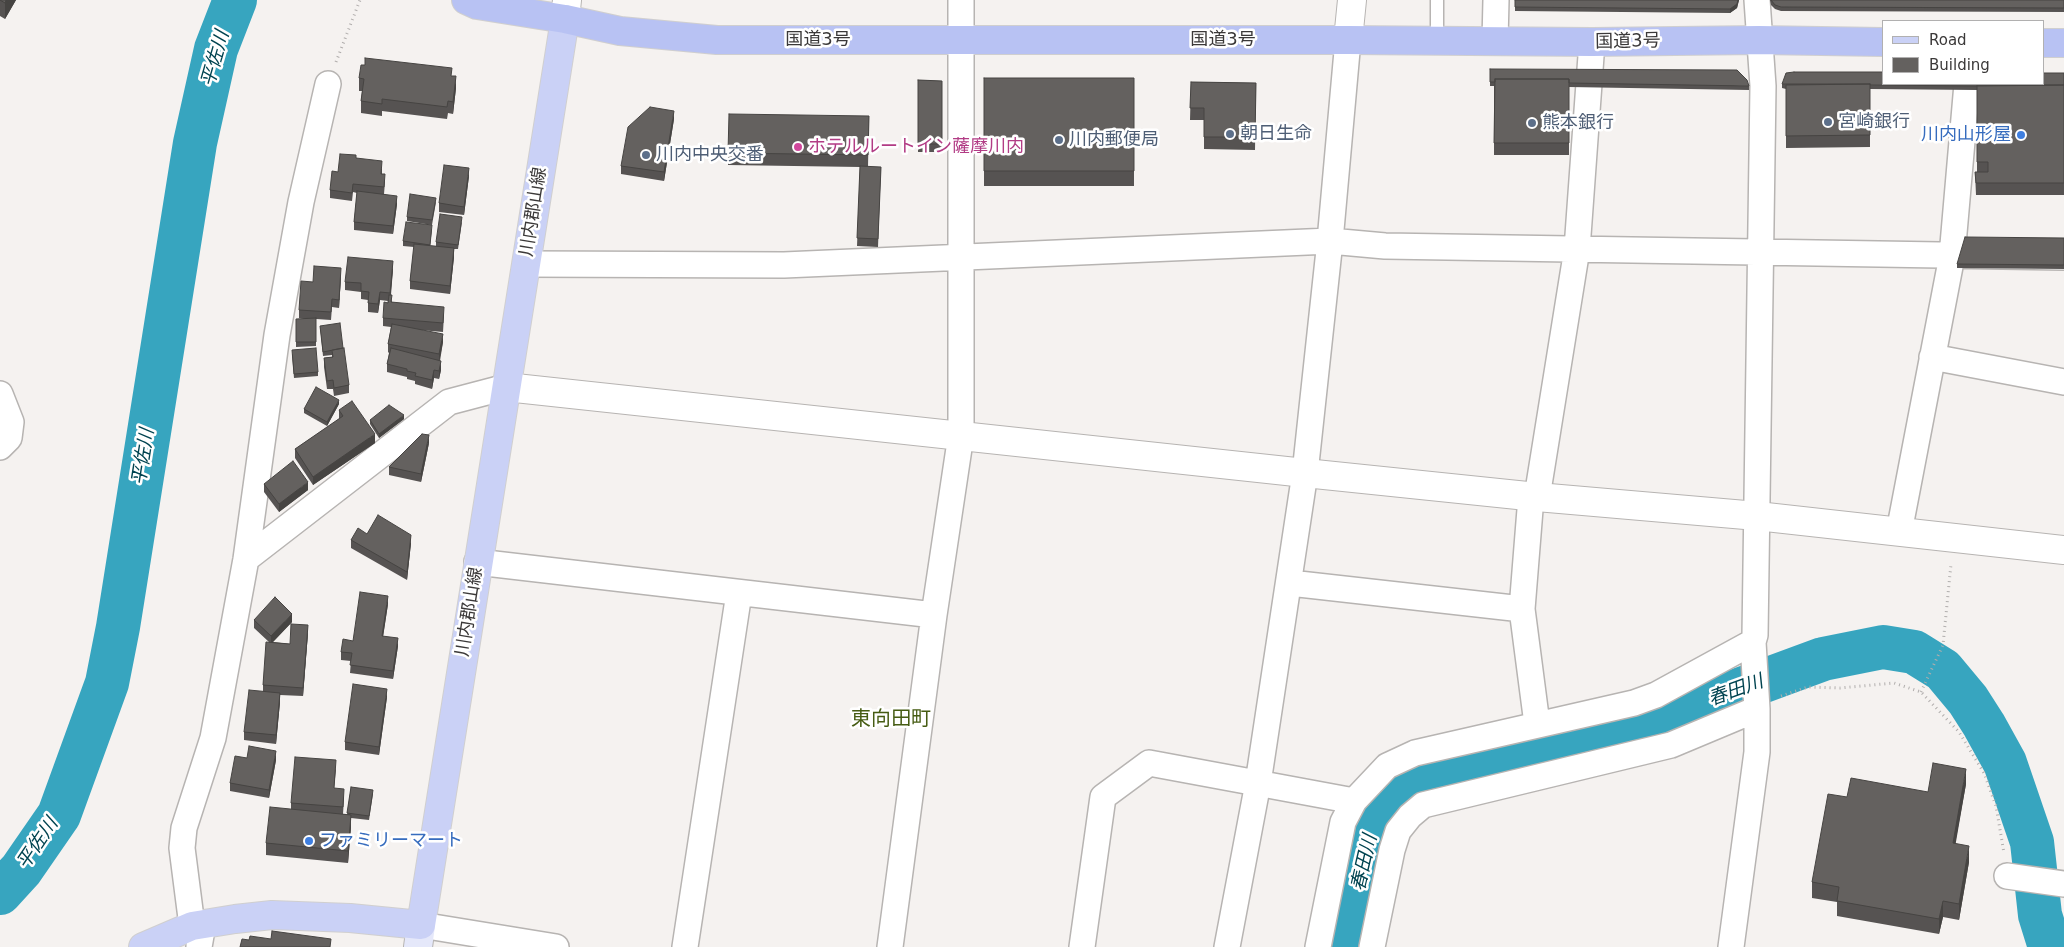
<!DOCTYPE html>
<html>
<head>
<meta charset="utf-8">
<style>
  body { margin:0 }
  #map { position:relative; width:2064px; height:947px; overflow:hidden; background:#f5f2f0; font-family:"DejaVu Sans",sans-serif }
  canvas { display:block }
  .legend { position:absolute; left:1882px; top:20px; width:162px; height:65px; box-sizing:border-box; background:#fff; border:1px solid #b1b0b0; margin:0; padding:6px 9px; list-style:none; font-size:15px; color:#3b3939 }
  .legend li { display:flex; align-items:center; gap:10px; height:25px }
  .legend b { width:25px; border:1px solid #b1b0b0 }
</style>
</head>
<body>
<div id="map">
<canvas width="2064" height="947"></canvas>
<ul class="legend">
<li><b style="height:6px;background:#cad1f6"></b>Road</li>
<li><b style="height:14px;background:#64615f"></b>Building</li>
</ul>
</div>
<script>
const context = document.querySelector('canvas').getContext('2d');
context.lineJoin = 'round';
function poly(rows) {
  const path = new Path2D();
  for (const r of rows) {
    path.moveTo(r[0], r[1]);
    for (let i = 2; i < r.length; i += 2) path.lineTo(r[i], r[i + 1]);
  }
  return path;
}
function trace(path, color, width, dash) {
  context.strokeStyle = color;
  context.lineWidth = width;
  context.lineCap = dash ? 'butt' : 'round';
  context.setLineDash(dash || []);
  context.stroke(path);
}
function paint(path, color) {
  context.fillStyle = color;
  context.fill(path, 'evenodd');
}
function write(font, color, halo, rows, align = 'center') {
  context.font = font + ' "DejaVu Sans","Noto Sans JP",sans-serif';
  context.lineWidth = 5;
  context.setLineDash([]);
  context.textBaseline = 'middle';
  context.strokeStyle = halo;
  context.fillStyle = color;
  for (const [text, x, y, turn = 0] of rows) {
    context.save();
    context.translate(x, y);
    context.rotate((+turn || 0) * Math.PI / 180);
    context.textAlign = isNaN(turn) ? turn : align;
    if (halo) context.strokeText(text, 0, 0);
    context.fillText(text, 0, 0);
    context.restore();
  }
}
const river = poly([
  [0,893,21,870,59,815,107,683,118,627,195,143,216,49,235,0],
  [1346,947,1359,878,1371,828,1387,805,1405,786,1598,742,1823,659,1883,647,1914,652,1943,670,1968,700,1984,725,2005,763,2032,842,2040,915,2050,947]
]);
const path = poly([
  [336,62,360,0],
  [1921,692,1943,645,1951,564],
  [1781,696,1808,687,1840,688,1894,683,1921,692,1959,732,1984,773,1996,806,2004,853]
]);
const service = poly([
  [1437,40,1437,0]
]);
const minor = poly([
  [1495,41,1496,0],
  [526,264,784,265,1330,241,1385,246,2064,257],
  [1932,357,2064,382],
  [0,394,11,422,9,438,0,447],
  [1531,497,1522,609,1537,724],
  [1537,497,1577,249,1592,42],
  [1899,532,1952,256,1967,84],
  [246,559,449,402,506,387],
  [477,562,934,615],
  [1290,583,1522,609],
  [2007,876,2064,884],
  [421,925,556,947],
  [192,926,182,848,184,828,213,738,246,559,277,335,301,202,328,84],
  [199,947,203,924],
  [685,947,739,593],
  [890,947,934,615,961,435,961,0],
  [1082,947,1103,797,1149,763,1354,801],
  [1227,947,1258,783,1305,473,1330,241,1348,40],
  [1318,947,1343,822,1354,801,1387,766,1415,753,1634,703,1656,695,1753,642],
  [1372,947,1392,850,1398,831,1410,816,1423,805,1671,745,1757,709],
  [1731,947,1757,752,1757,709,1753,642,1755,635,1763,86,1757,0]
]);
const tertiary = poly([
  [565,19,567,0],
  [1348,40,1352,0],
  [506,387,1305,473,1537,497,1757,516,2064,550]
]);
const secondary = poly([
  [418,947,421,925]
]);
const primary = poly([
  [143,947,192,926,235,919,272,915,350,918,421,925,565,19]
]);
const trunk = poly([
  [466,0,477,5,565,19,620,31,717,40,1348,40,1592,42,1759,40,1883,42],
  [2043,43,2064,43]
]);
const wall = poly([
  [0,0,16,0,5,19,0,16],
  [1515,0,1739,0,1737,8,1730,13,1515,11],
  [1770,0,2064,0,2064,12,1781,11,1775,9,1771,5],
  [1490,69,1749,86,1749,90,1569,87,1569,155,1494,155,1494,86,1490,86],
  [2064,73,2064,195,1976,195,1975,172,1977,172,1977,90,1870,89,1870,147,1786,148,1786,89,1782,88,1782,84],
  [452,76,456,88,453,114,448,113,447,119,382,111,382,116,361,113,361,101,362,91,359,91,359,78],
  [984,78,1134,78,1134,186,984,186],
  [918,80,942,81,942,152,918,152],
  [1191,82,1256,83,1255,150,1204,149,1204,120,1190,120],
  [869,116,868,167,881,167,878,247,857,246,860,167,728,165,728,153],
  [674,119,664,181,621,174,621,166],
  [356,158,382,169,382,174,385,182,384,194,397,204,393,234,354,230,354,222,357,193,353,192,352,201,330,198,330,190,338,172],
  [469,176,464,215,439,212,439,203],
  [436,202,432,225,407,221,407,217],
  [462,222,458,249,454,249,454,257,450,294,410,289,410,281,414,247,403,246,403,241,432,229,430,246,436,246,436,242],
  [2064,238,2064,269,1957,268,1957,264],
  [393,269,391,295,392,302,444,315,443,332,420,330,443,342,440,361,441,370,439,379,434,378,432,389,415,384,415,381,407,379,407,377,387,372,387,364,389,353,388,352,388,344,391,327,383,326,383,318,388,301,380,300,378,313,368,312,368,300,361,299,361,292,345,290,345,282],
  [341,276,339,308,332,307,331,320,316,319,316,346,296,347,296,319,305,319,299,318,299,310,313,282],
  [320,326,349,385,349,393,334,396,333,389,327,389,324,367,324,358,332,357,332,355,323,356],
  [292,354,318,372,318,376,294,378],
  [339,404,327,426,304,413,304,409],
  [339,410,375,443,313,485,295,458,295,449,339,419],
  [404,419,379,438,370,424,370,420],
  [429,443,421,482,389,475,389,467],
  [264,484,308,490,279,512,264,492],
  [367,534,411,543,407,580,351,548,351,540],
  [388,604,383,636,398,646,393,679,350,673,351,661,341,660,341,652,353,641],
  [254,620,292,622,273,642,290,644,308,633,303,696,280,695,280,702,276,744,244,740,244,732,263,691,263,685,269,642,254,628],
  [387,697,379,755,345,750,345,742],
  [247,758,276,760,269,798,230,791,230,783],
  [336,769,334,788,344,798,343,814,347,815,351,787,373,794,369,820,351,818,351,827,348,863,266,855,266,843,291,809,291,803],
  [1966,784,1955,844,1969,862,1959,920,1943,917,1939,934,1837,916,1837,902,1812,898,1812,882,1847,797,1928,792]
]);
const shadedWall = poly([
  [6,0,16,0,5,19,5,3],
  [1738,0,1739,0,1737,8,1730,13,1730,9],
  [456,76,456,88,453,114,453,102],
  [674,111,674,119,664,181,664,172],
  [469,168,469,176,464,215,464,207],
  [397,196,397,204,393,234,393,226],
  [454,248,454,257,450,294,450,286],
  [393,261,393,269,390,301,390,293],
  [341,268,341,276,339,308,339,300],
  [380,292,380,300,378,313,378,304],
  [443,334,443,342,439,362,439,354],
  [441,361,441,370,439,379,439,371],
  [434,370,434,378,432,389,432,380],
  [339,400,339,404,327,426,327,422],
  [404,415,404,419,379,438,379,434],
  [375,434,375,443,313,485,313,477],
  [429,435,429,443,421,482,421,474],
  [308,482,308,490,279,512,279,504],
  [411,535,411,543,407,580,407,572],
  [388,596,388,604,382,644,382,636],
  [292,614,292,622,271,644,271,636],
  [308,625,308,633,303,696,303,688],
  [398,638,398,646,393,679,393,671],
  [387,689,387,697,379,755,379,747],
  [280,693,280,702,276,744,276,735],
  [276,751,276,760,269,798,269,790],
  [1966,769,1966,784,1953,859,1953,843],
  [351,815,351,827,348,863,348,851],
  [1969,846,1969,862,1959,920,1959,904],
  [1943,901,1943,917,1939,934,1939,919]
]);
const building = poly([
  [0,0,6,0,5,3,0,0],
  [1515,0,1738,0,1737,4,1730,9,1515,7,1515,0],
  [1771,0,2064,0,2064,8,1781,7,1775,5,1771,0],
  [365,58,452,68,451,76,456,76,453,102,448,101,447,107,382,99,382,104,361,101,364,79,359,78,361,65,365,65,365,58],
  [1490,69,1737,70,1747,80,1749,86,1569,83,1569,79,1495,79,1495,82,1490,82,1490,69],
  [1794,72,1883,72,1883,84,2043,84,2043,73,2064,73,2064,85,1977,86,1870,85,1870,84,1782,84,1786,73,1794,72],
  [984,78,1134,78,1134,171,984,171,984,78],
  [1495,79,1569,79,1569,143,1494,143,1495,79],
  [918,80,942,81,942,144,918,144,918,80],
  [1191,82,1256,83,1255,137,1204,137,1204,108,1190,108,1191,82],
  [1870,84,1870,135,1786,136,1786,85,1870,84],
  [1977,85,2064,85,2064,183,1976,183,1975,172,1988,172,1988,162,1977,162,1977,85],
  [650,107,674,111,664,172,621,166,628,127,650,107],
  [729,114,869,116,868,155,728,153,729,114],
  [340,154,356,155,356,158,382,161,381,174,385,174,384,187,353,184,352,193,330,190,332,171,338,172,340,154],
  [444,165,469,168,464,207,439,203,444,165],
  [860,166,881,167,878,239,857,238,860,166],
  [357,191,397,196,393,226,354,222,357,191],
  [410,194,436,198,432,220,407,217,410,194],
  [440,214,462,217,458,245,436,242,440,214],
  [406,222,432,225,430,245,403,241,406,222],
  [1965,237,2064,238,2064,265,1957,264,1965,237],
  [414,244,454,248,450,286,410,281,414,244],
  [348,257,393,261,390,293,380,292,378,304,368,303,369,292,361,291,361,283,345,282,348,257],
  [314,266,341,268,339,300,332,299,331,312,299,310,301,281,313,282,314,266],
  [389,295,392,295,391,302,444,307,443,323,383,318,384,302,388,303,389,295],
  [316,318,316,342,296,342,296,319,316,318],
  [340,323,343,348,323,352,320,326,340,323],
  [392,324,443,334,439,354,388,344,392,324],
  [316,348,318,372,294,374,292,350,316,348],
  [344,348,349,385,334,388,333,380,327,381,324,358,333,357,332,350,344,348],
  [391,348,441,361,439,371,434,370,432,380,415,376,416,373,407,371,407,369,387,364,391,348],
  [316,387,339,400,327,422,304,409,316,387],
  [352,401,375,434,313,477,295,449,343,416,339,410,352,401],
  [389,405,404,415,379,434,370,420,389,405],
  [422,434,429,435,421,474,389,467,422,434],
  [293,461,308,482,279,504,264,484,293,461],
  [378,515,411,535,407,572,351,540,358,528,367,534,378,515],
  [360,592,388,596,382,636,398,638,393,671,350,665,352,653,341,652,343,639,353,641,360,592],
  [275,597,292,614,271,636,254,620,275,597],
  [291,624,308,625,303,688,263,685,266,642,290,644,291,624],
  [353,684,387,689,379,747,345,742,353,684],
  [249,690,280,693,276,735,244,732,249,690],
  [249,746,276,751,269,790,230,783,235,756,247,758,249,746],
  [295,757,336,760,334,788,344,789,343,807,291,803,295,757],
  [1933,763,1966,769,1953,843,1969,846,1959,904,1943,901,1939,919,1837,901,1839,887,1812,882,1828,794,1847,797,1851,778,1928,792,1933,763],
  [351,787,373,790,369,816,347,813,351,787],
  [270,807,351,815,348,851,266,843,270,807],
  [272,931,331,939,330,947,240,947,242,939,249,940,250,936,271,939,272,931]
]);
const markers = [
  [1828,122,5,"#5c6f8a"],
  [1532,123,5,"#5c6f8a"],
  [1230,134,5,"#5c6f8a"],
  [2021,135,5,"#3f7fe0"],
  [1059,140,5,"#5c6f8a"],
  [798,147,5,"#d1479c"],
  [646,155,5,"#5c6f8a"],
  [309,841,5,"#3f7fe0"]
];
const streetNames = [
  ["国道3号",818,40],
  ["国道3号",1223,40],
  ["国道3号",1628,42,-1],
  ["川内郡山線",534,212,-81],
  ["川内郡山線",470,612,-81]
];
const serviceNames = [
  ["宮崎銀行",1838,122],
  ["熊本銀行",1542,123],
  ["朝日生命",1240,134],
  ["川内郵便局",1069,140],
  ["川内中央交番",656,155]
];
const shopNames = [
  ["川内山形屋",2011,135],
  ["ファミリーマート",319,841,"left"]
];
const hotelNames = [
  ["ホテルルートイン薩摩川内",808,147]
];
const waterNames = [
  ["平佐川",216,59,-74],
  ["平佐川",144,457,-81],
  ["春田川",1736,691,-20],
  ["平佐川",38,844,-56],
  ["春田川",1365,863,-77]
];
const quarterNames = [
  ["東向田町",891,720]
];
trace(river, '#37a5bf', 44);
trace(service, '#b7b4b2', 15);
trace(minor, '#b7b4b2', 28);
trace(tertiary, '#b7b4b2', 30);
trace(secondary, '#b7b4b2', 30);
trace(primary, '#d0cfcf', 30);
trace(trunk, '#d0cfcf', 30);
trace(path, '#b1aead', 3, [1, 4]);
trace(service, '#fff', 12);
trace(minor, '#fff', 25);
trace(tertiary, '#fff', 28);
trace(secondary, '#e5e8fa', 28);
trace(primary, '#cad1f6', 28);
trace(trunk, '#b8c2f3', 28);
paint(wall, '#565352');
paint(shadedWall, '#464442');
paint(building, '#64615f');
trace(building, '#464442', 1);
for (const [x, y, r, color] of markers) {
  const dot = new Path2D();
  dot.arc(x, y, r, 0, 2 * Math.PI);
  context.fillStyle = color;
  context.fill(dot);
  trace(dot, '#fff', 2);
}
write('18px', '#3b3939', '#fff', streetNames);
write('18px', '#4e5e75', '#fff', serviceNames, 'left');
write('18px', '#366cbe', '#fff', shopNames, 'right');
write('18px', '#b23c85', '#fff', hotelNames, 'left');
write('italic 19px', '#004350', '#fff', waterNames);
write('20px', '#465c13', '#fff', quarterNames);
</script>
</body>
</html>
